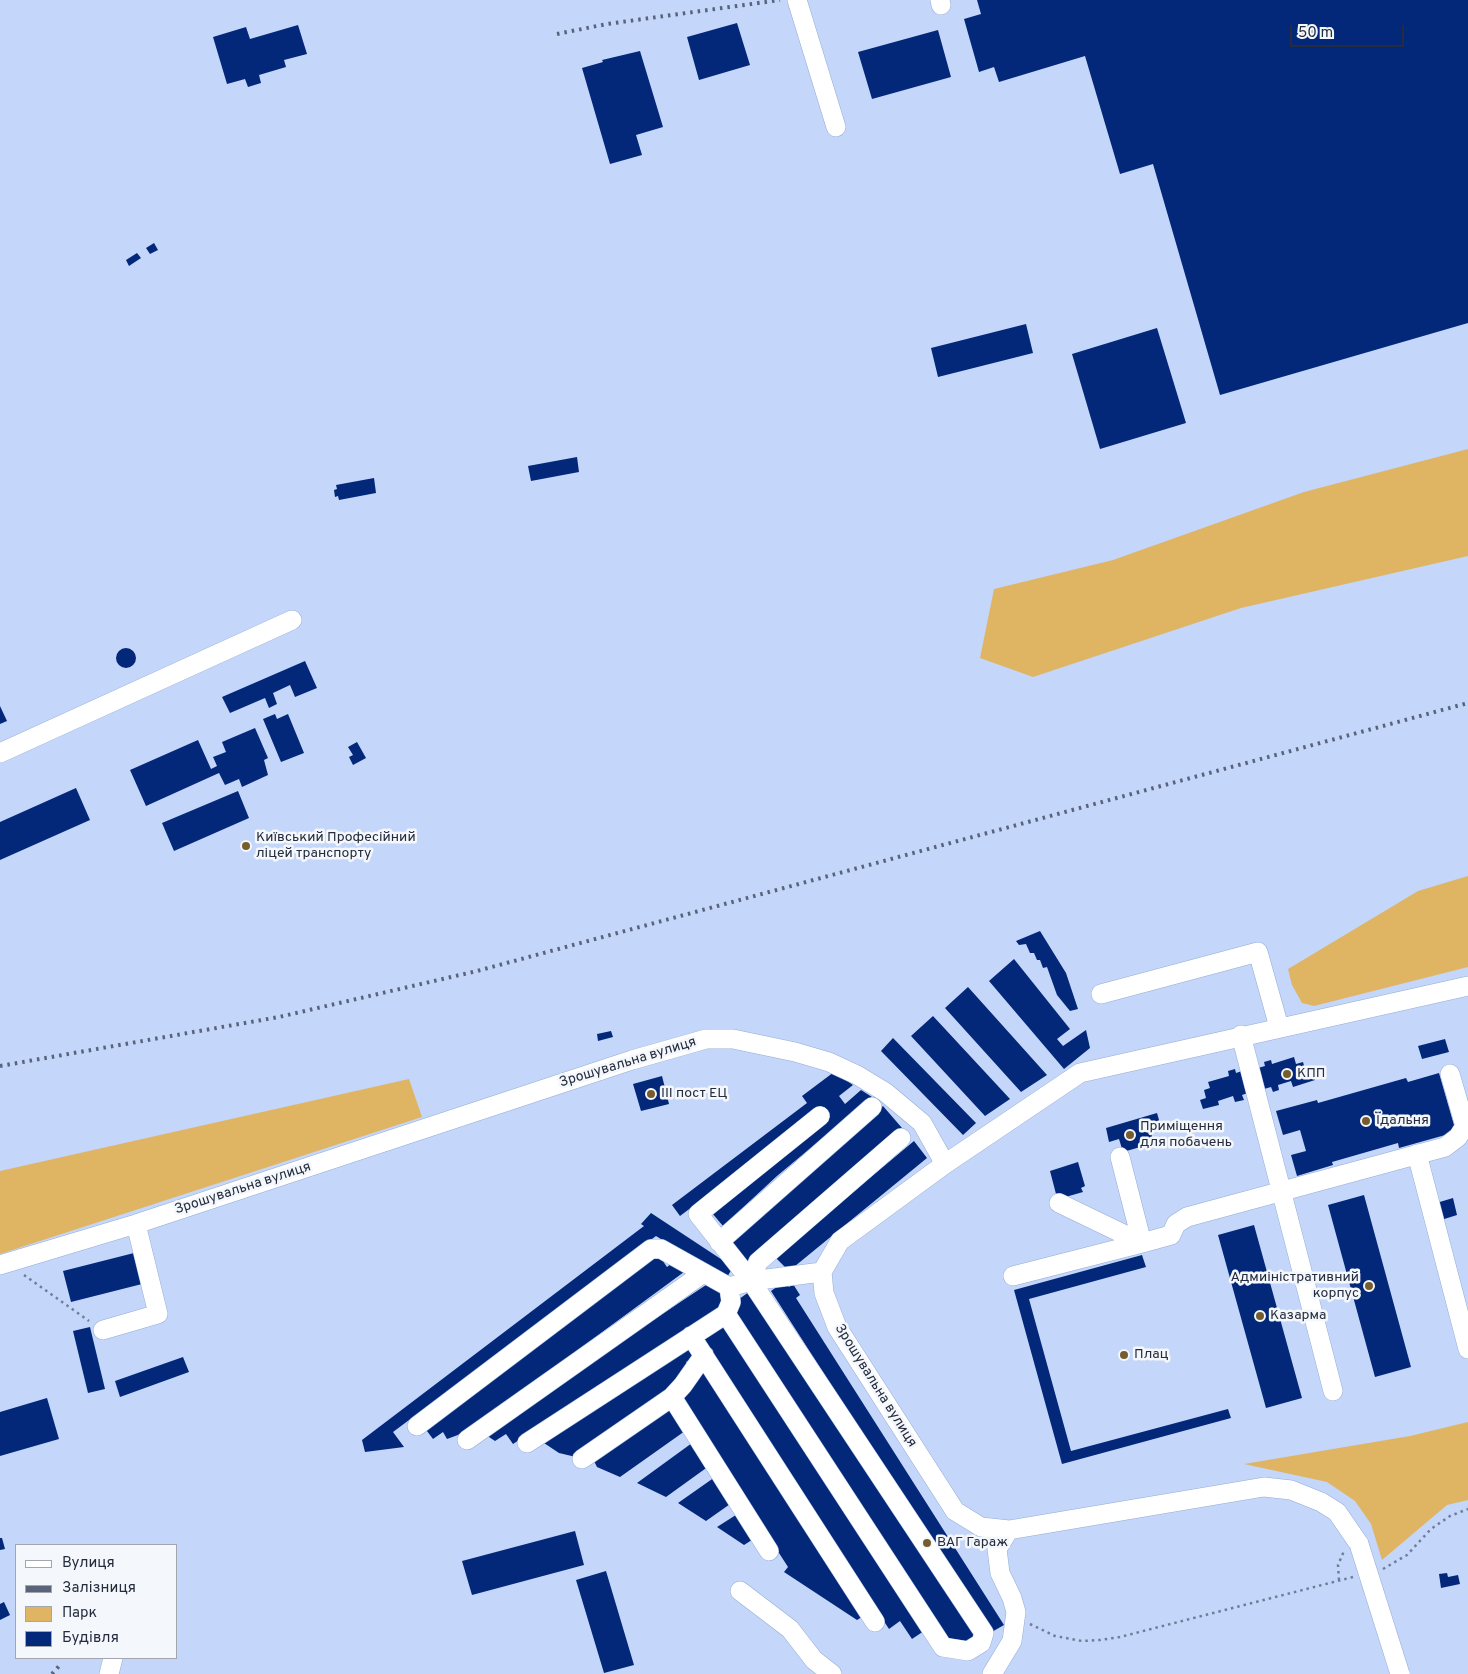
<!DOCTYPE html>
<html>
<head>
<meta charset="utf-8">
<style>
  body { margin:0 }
  #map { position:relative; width:1468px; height:1674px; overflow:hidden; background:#c4d6f9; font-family:Overpass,sans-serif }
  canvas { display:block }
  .legend { position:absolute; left:15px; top:1544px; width:162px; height:115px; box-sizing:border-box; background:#f4f7fb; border:1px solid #a1a6af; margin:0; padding:6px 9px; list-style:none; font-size:15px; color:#242c3d }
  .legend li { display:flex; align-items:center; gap:10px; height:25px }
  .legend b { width:25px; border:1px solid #a1a6af }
  .scale { position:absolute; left:1290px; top:25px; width:114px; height:22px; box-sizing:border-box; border:2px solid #242c3d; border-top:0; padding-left:6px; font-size:15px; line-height:18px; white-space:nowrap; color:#242c3d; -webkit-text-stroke:4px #f4f7fb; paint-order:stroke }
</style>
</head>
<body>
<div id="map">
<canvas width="1468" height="1674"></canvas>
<ul class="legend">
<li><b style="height:6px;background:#fff"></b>Вулиця</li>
<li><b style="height:6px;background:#59647b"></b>Залізниця</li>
<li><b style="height:14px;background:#dfb564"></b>Парк</li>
<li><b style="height:14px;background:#032879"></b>Будівля</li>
</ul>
<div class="scale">50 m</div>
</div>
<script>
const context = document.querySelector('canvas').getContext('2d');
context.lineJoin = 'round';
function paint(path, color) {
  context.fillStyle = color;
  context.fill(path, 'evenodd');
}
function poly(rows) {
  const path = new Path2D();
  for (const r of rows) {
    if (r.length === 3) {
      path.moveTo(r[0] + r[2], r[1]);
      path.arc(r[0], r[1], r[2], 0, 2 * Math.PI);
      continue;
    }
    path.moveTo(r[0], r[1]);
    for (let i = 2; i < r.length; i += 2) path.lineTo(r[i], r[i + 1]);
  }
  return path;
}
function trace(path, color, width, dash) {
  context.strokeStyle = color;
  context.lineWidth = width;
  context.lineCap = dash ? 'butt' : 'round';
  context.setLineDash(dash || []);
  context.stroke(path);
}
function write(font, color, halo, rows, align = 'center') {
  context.font = font + ' Overpass,sans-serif';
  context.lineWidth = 5;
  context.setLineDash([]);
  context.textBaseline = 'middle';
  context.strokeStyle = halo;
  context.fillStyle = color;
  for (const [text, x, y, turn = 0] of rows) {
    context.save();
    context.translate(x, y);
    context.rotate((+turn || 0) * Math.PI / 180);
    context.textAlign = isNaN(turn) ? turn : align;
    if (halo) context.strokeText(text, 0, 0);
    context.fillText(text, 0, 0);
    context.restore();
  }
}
const green = poly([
  [1468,449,1468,556,1241,608,1033,677,980,658,994,589,1113,560,1304,492],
  [1468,876,1468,967,1314,1006,1302,1003,1292,985,1288,969,1418,891],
  [409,1079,422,1117,0,1254,0,1171],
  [1468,1422,1468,1500,1447,1505,1382,1560,1371,1524,1355,1501,1327,1482,1244,1464,1410,1436]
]);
const building = poly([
  [977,0,1468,0,1468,323,1220,395,1153,164,1120,174,1085,56,999,82,994,67,979,72,964,19,981,14],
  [737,23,750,65,699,80,687,37],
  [298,25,307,54,284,60,286,67,259,75,261,83,248,87,245,79,227,84,213,37,246,27,250,39],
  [938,30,951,77,872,99,858,52],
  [640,51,663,127,636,135,642,155,610,164,582,68,603,62,602,60],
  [154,243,158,250,150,254,146,248],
  [137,253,141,258,129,266,126,260],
  [1026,324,1033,353,938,377,931,348],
  [1157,328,1186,423,1100,449,1072,354],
  [577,457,579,472,531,481,528,466],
  [374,478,376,493,339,500,338,496,335,497,334,490,337,489,336,485],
  [126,658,10],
  [305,661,317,688,295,697,290,685,273,693,277,704,269,708,265,698,230,713,222,697],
  [0,706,7,721,0,724],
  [275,714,277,719,288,714,304,753,281,762,263,719],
  [255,728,268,758,264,760,268,775,242,787,239,779,225,785,219,773,146,806,130,770,198,740,211,769,217,766,213,757,226,752,222,742],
  [357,742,366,758,353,765,349,757,353,755,348,747],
  [76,788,90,820,0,860,0,822],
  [238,791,249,818,174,851,162,823],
  [1040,931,1066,973,1078,1009,1070,1011,1057,995,1047,967,1043,968,1040,960,1037,960,1034,953,1030,953,1026,944,1019,945,1016,941],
  [1014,959,1070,1029,1057,1039,1063,1046,1086,1030,1090,1048,1064,1069,989,981],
  [968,987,1047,1075,1021,1092,945,1008],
  [933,1016,1010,1099,985,1116,911,1036],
  [611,1031,613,1037,598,1041,597,1034],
  [893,1038,976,1123,963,1135,881,1051],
  [1445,1039,1449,1052,1422,1059,1418,1046],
  [1294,1057,1296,1064,1303,1062,1305,1069,1311,1067,1315,1080,1293,1087,1291,1081,1278,1085,1279,1090,1273,1092,1271,1087,1264,1089,1258,1068,1265,1066,1264,1062,1271,1060,1272,1064],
  [1235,1069,1236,1073,1242,1071,1248,1093,1242,1095,1244,1100,1235,1102,1233,1096,1218,1101,1219,1105,1203,1109,1200,1100,1206,1098,1204,1090,1210,1088,1208,1082,1229,1076,1228,1071],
  [834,1072,853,1085,839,1096,845,1104,861,1090,872,1097,777,1176,723,1226,712,1213,822,1109,680,1216,672,1205,807,1103,802,1096],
  [1439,1073,1456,1132,1399,1148,1398,1143,1332,1162,1333,1165,1297,1176,1291,1155,1306,1151,1300,1130,1283,1135,1276,1111,1317,1100,1318,1103,1406,1078,1408,1082],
  [662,1076,669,1104,641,1111,633,1084],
  [883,1106,902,1128,745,1263,726,1242],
  [1157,1113,1161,1127,1150,1130,1154,1143,1123,1152,1119,1139,1109,1142,1106,1128],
  [914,1141,927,1158,789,1271,775,1257],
  [1078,1162,1085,1186,1081,1188,1083,1192,1062,1198,1061,1193,1056,1194,1050,1171],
  [1364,1195,1411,1367,1375,1377,1328,1205],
  [1453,1198,1457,1215,1438,1221,1433,1204],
  [651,1213,733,1267,726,1279,656,1236,393,1432,404,1447,365,1452,362,1440,644,1226,641,1224],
  [1254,1225,1302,1398,1266,1408,1218,1235],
  [134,1253,142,1284,71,1302,63,1271],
  [658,1254,667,1267,675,1261,684,1272,466,1432,447,1439,443,1432,433,1439,424,1427],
  [1142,1255,1146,1267,1029,1299,1071,1451,1228,1409,1231,1418,1062,1464,1014,1290],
  [785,1281,789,1287,793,1284,800,1295,796,1298,1004,1625,990,1633,771,1291],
  [709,1283,720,1292,727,1303,513,1444,506,1434,495,1441,483,1433],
  [753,1289,979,1637,966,1645,948,1644,734,1313,735,1302],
  [725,1325,924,1631,912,1639,900,1621,889,1629,701,1341],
  [90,1327,105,1389,88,1393,73,1331],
  [688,1345,695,1356,686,1362,691,1369,680,1385,576,1457,559,1453,544,1443],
  [183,1357,189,1372,120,1397,115,1381],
  [705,1371,862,1617,857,1620,784,1572,788,1567,680,1399,689,1381],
  [47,1398,59,1439,0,1456,0,1412],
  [667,1406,685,1431,620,1477,597,1467,593,1459],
  [692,1443,709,1466,666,1497,637,1483],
  [715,1477,733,1502,706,1521,678,1503],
  [739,1513,755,1538,744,1545,717,1527],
  [575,1531,584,1565,472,1595,462,1561],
  [0,1538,2,1538,5,1549,0,1550],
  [606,1571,634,1665,604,1673,576,1580],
  [1447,1573,1448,1577,1458,1575,1460,1584,1441,1588,1439,1574],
  [4,1602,10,1615,0,1620,0,1604]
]);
const path = poly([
  [24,1275,89,1321],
  [1383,1569,1407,1555,1431,1529,1450,1516,1468,1509],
  [1339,1580,1338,1565,1344,1551],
  [1030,1624,1055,1636,1082,1641,1100,1640,1120,1637,1353,1577]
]);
const minor = poly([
  [797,0,836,127],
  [940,0,941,5],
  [0,753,292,620],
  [1101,994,1258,952,1279,1027],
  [1241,1035,1333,1391],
  [1417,1154,1468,1349],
  [1120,1157,1142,1243,1171,1235,1176,1224,1187,1217,1445,1147,1458,1137,1465,1126,1450,1074],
  [719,1242,872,1107],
  [0,1265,136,1224,632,1060,706,1039,733,1039,795,1052,829,1062,857,1075,885,1092,922,1123,945,1164],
  [1013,1276,1142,1243,1059,1203],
  [751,1281,698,1214,820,1116],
  [726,1314,943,1647,968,1651,981,1643,984,1633,751,1281,758,1262,901,1138],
  [103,1330,158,1314,136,1224],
  [691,1336,875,1622],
  [672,1397,769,1551],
  [417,1426,651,1249,661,1249,729,1287,751,1281,822,1272],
  [467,1440,702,1274],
  [527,1443,726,1314,731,1302,729,1287],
  [582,1459,672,1397,683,1385,704,1355],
  [1359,1544,1337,1512,1321,1502,1291,1490,1264,1487,1009,1530,981,1527,955,1511,837,1327,824,1293,822,1272,840,1241,945,1164,1080,1073,1468,986],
  [740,1591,790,1629,814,1660,832,1674],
  [109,1674,113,1658],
  [992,1674,1012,1641,1016,1612,1012,1598,1000,1573,997,1549,1009,1530]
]);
const rail = poly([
  [557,34,607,24,780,0],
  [0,1066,279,1017,477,971,1468,703],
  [52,1674,59,1666]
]);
const minorBridge = poly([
  [1359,1544,1400,1674]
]);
const markers = [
  [246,846,5,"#765d2e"],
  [1287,1074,5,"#765d2e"],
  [651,1094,5,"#765d2e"],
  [1366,1121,5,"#765d2e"],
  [1130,1135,5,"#765d2e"],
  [1369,1286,5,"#765d2e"],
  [1260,1316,5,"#765d2e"],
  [1124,1355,5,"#765d2e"],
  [927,1543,5,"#765d2e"]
];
const poiNames = [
  ["Київський Професійний",256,838],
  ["ліцей транспорту",256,854],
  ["КПП",1297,1074],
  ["III пост ЕЦ",661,1094],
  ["Їдальня",1376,1121],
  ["Приміщення",1140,1127],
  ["для побачень",1140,1143],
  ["Адмиіністративний",1359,1278,"right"],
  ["корпус",1359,1294,"right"],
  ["Казарма",1270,1316],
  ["Плац",1134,1355],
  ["ВАГ Гараж",937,1543]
];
const streetNames = [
  ["Зрошувальна вулиця",628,1063,-17],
  ["Зрошувальна вулиця",243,1189,-18],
  ["Зрошувальна вулиця",875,1386,58]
];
paint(green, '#dfb564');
paint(building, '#032879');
trace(minor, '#95acd5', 20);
trace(path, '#707d96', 2.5, [2.5, 4]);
trace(minor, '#fff', 19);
trace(rail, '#59647b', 4, [2.5, 5]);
trace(minorBridge, '#95acd5', 20, []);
trace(minorBridge, '#fff', 19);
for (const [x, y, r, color] of markers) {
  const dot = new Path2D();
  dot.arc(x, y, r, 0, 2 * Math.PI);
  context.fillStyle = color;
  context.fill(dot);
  trace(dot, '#f4f7fb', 2);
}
write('14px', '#242c3d', '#f4f7fb', poiNames, 'left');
write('14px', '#242c3d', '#f4f7fb', streetNames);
</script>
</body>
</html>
